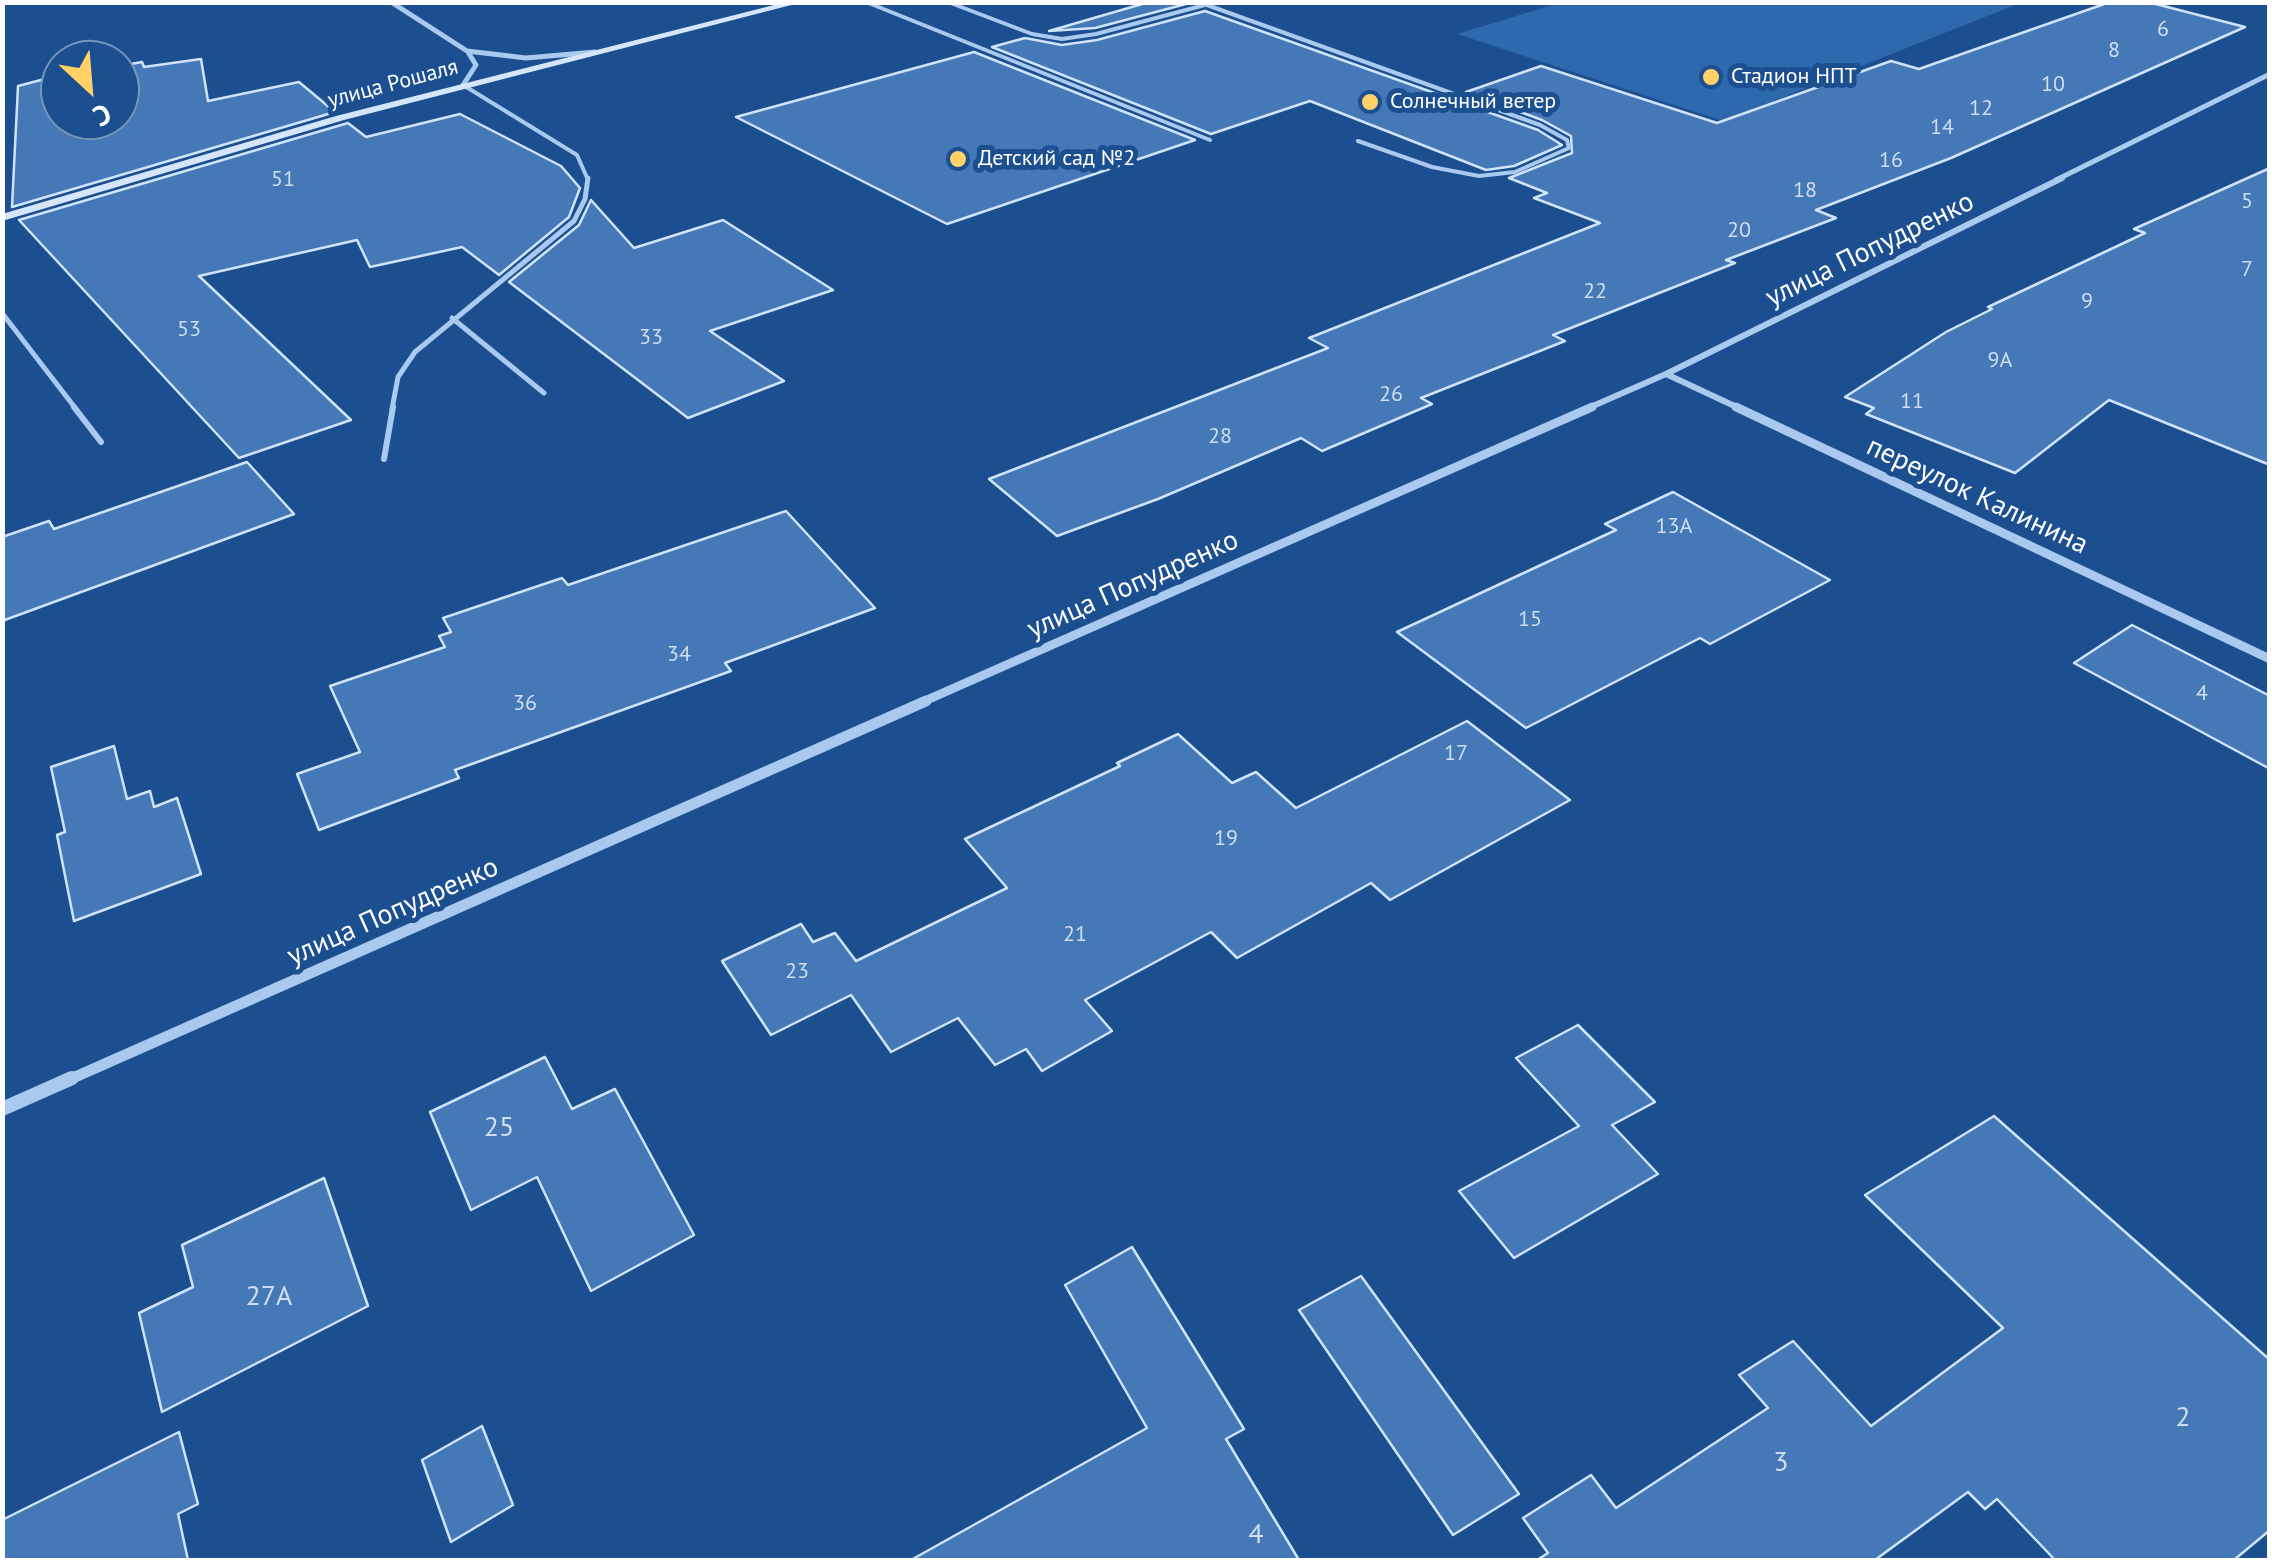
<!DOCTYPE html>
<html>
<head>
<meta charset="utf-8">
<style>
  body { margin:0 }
  #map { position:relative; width:2272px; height:1563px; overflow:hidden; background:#1b4f8f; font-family:"PT Sans",sans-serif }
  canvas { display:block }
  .frame { position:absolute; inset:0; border:5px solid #fff; pointer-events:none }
  .north { position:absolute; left:40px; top:40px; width:100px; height:100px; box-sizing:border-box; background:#1b4f8f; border:2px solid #7695bc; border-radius:50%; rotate:154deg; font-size:28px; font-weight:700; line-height:40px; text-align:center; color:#fff }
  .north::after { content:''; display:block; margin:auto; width:35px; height:45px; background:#ffd166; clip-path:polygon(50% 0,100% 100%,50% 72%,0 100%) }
</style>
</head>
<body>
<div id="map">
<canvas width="2272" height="1563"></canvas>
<div class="frame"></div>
<div class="north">С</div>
</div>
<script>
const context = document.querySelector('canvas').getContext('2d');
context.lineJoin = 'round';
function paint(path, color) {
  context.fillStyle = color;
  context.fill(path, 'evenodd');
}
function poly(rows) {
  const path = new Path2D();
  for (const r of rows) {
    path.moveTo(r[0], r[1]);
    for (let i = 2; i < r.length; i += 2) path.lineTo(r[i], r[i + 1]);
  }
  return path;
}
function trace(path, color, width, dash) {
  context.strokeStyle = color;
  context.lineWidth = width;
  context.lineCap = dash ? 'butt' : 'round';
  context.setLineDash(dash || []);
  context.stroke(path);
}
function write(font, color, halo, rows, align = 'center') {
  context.font = font + ' "PT Sans",sans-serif';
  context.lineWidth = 10;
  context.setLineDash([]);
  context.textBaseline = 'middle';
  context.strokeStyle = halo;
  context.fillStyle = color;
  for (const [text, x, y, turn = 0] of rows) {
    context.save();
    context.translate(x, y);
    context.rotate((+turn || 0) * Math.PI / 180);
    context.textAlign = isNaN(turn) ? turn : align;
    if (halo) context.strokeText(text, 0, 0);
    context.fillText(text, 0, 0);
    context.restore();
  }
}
const green = poly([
  [1559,3,1559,2,2020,3,1723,121,1457,34]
]);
const building = poly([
  [1149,2,1186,4,1095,28,1049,31,1149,2],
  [2110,2,2148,2,2245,27,1951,158,1816,210,1836,218,1726,260,1735,263,1553,335,1565,341,1421,398,1432,404,1322,451,1301,438,1158,499,1057,536,989,479,1328,348,1309,338,1600,223,1534,198,1547,193,1509,178,1572,153,1571,136,1542,120,1466,92,1541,66,1717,123,1891,61,1919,69,2110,2],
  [1205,11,1538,130,1562,145,1514,166,1486,170,1310,101,1211,134,992,47,1025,38,1062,45,1097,40,1205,11],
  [974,52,1195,140,947,224,736,117,974,52],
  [201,59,208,101,299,82,335,112,12,207,18,86,60,75,60,120,120,120,120,66,142,62,144,67,201,59],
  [460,114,561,166,580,188,569,217,499,275,462,247,370,267,357,240,199,276,351,420,239,458,19,220,348,123,366,137,460,114],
  [2270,168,2270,465,2109,400,2015,473,1866,414,1874,408,1845,397,1946,332,1992,309,1988,307,2145,233,2134,229,2270,168],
  [591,200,634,248,723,220,833,290,710,331,784,381,688,418,509,282,579,225,591,200],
  [247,462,294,514,2,621,2,537,49,521,54,529,247,462],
  [1673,492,1830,580,1710,644,1700,638,1526,728,1397,632,1616,530,1605,524,1673,492],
  [786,511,875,608,725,663,731,671,455,770,459,778,319,830,297,774,360,752,330,686,445,647,439,636,451,632,443,618,562,578,568,585,786,511],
  [2132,625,2270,696,2270,769,2074,663,2132,625],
  [1467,721,1570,800,1390,900,1371,883,1237,958,1211,932,1085,1000,1112,1031,1042,1071,1026,1049,995,1065,958,1018,891,1052,851,995,771,1035,722,961,801,924,813,942,835,933,856,961,1007,888,965,839,1120,766,1117,763,1178,734,1232,783,1256,772,1296,808,1467,721],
  [114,746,127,799,150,791,154,807,177,798,201,874,74,921,57,835,65,832,51,767,114,746],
  [1578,1025,1655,1102,1612,1125,1658,1174,1514,1258,1459,1191,1579,1126,1516,1058,1578,1025],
  [545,1057,572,1109,615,1089,694,1235,591,1291,537,1177,471,1210,430,1112,545,1057],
  [1994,1116,2270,1360,2270,1530,2234,1560,2055,1560,1997,1499,1985,1509,1968,1492,1875,1560,1537,1560,1548,1553,1523,1518,1591,1475,1616,1508,1768,1408,1739,1375,1793,1341,1871,1426,2003,1328,1865,1195,1994,1116],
  [324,1178,368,1306,162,1412,139,1313,193,1287,182,1245,324,1178],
  [1132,1247,1244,1429,1226,1439,1299,1560,911,1560,1147,1428,1065,1285,1132,1247],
  [1361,1276,1519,1494,1453,1535,1299,1310,1361,1276],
  [482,1426,513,1505,451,1542,422,1460,482,1426],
  [179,1432,198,1504,178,1514,188,1560,2,1560,2,1520,179,1432]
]);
const serviceFar2 = poly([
  [866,2,1210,140],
  [948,2,1032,34,1062,39,1096,34,1216,2],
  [1207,5,1540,125,1567,140,1569,148,1515,172,1479,176,1432,167,1358,141],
  [463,85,577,155,588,180]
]);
const serviceFar1 = poly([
  [2,313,76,409],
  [452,318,544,393],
  [392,409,398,377,415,352,574,221,585,199,588,178]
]);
const service = poly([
  [74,407,101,442],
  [384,459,393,407]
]);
const minorFar4 = poly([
  [391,2,467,51,526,58,595,52],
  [463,85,476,65,468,52],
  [2056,180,2270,74]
]);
const minorFar3 = poly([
  [1666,374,1741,409],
  [1586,409,1666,374,2062,178]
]);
const minorFar2 = poly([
  [1736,407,2270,659],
  [920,703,1592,407]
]);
const minorFar1 = poly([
  [66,1081,926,701]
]);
const minor = poly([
  [2,1109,72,1078]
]);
const secondary = poly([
  [786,2,803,2,344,120,2,221,2,214,336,116,786,2]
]);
const markers = [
  [1711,77,10,"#ffd166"],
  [1370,102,10,"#ffd166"],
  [958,159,10,"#ffd166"]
];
const numberNames = [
  ["6",2163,30],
  ["8",2114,51],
  ["10",2053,85],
  ["12",1981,109],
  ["14",1942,128],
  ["16",1891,161],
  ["51",283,180],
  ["18",1805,191],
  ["5",2247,202],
  ["20",1739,231],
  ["7",2247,270],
  ["22",1595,292],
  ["9",2087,302],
  ["53",189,330],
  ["33",651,338],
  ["9А",2000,361],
  ["26",1391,395],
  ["11",1912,402],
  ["28",1220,437],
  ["13А",1674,527],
  ["15",1530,620],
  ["34",679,655],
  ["4",2202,694],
  ["36",525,704],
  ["17",1456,754],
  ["19",1226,839],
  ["21",1075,935],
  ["23",797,972]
];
const farPoinames = [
  ["Стадион НПТ",1731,77],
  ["Солнечный ветер",1390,102],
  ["Детский сад №2",978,159]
];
const farStreetnames = [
  ["улица Рошаля",393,84,-15]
];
const streetNames = [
  ["улица Попудренко",1870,250,-26],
  ["переулок Калинина",1977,496,25],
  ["улица Попудренко",1133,585,-24],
  ["улица Попудренко",393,912,-24]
];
const nearNumbernames = [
  ["25",499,1128],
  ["27А",269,1297],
  ["2",2183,1418],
  ["3",1781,1463],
  ["4",1256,1535]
];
paint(green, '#2e69ad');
paint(building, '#4478b7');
trace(building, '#cfe3fa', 2.5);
trace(serviceFar2, '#a9c9ee', 4);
trace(serviceFar1, '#a9c9ee', 5);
trace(service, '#a9c9ee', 6);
trace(minorFar4, '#a9c9ee', 5);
trace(minorFar3, '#a9c9ee', 6);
trace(minorFar2, '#a9c9ee', 9);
trace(minorFar1, '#a9c9ee', 11);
trace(minor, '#a9c9ee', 14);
paint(secondary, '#d6e6fa');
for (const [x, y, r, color] of markers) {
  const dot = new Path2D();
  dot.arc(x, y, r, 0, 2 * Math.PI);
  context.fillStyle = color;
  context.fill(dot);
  trace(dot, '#1b4f8f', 4);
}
write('22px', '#d0dded', null, numberNames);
write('22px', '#fff', '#1b4f8f', farPoinames, 'left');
write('22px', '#fff', '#1b4f8f', farStreetnames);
write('28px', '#fff', '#1b4f8f', streetNames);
write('28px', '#d0dded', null, nearNumbernames);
</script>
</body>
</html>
